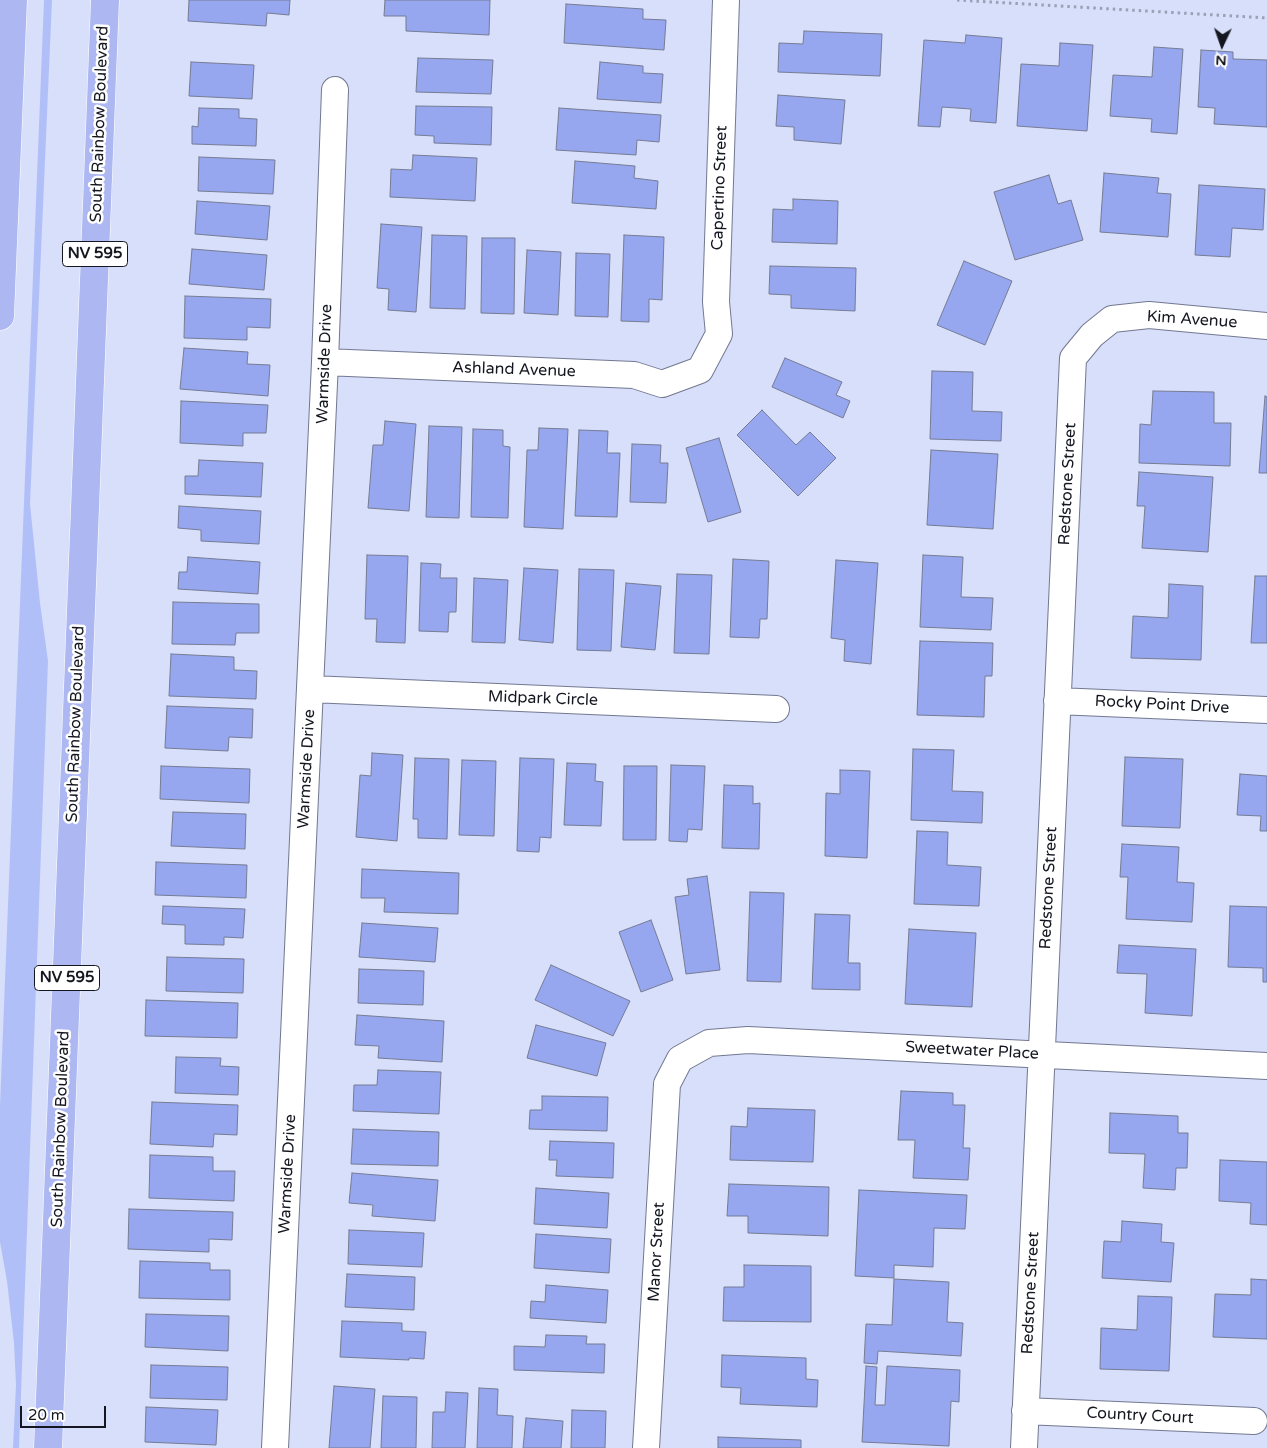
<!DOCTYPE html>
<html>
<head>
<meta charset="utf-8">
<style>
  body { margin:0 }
  #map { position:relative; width:1267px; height:1448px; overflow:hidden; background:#d8dffa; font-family:"Varela Round",sans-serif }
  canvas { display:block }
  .north { position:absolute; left:1197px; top:20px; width:50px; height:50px; -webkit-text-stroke:4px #fff; paint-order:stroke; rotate:183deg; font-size:14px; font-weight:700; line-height:20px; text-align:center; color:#151720 }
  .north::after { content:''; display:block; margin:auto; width:18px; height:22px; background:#151720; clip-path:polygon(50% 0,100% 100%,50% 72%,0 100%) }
  .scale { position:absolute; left:20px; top:1406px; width:86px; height:22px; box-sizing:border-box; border:2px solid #151720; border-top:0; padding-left:6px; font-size:15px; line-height:18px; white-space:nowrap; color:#151720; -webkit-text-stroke:4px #fff; paint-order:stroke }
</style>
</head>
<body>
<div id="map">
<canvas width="1267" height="1448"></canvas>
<div class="north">N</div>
<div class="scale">20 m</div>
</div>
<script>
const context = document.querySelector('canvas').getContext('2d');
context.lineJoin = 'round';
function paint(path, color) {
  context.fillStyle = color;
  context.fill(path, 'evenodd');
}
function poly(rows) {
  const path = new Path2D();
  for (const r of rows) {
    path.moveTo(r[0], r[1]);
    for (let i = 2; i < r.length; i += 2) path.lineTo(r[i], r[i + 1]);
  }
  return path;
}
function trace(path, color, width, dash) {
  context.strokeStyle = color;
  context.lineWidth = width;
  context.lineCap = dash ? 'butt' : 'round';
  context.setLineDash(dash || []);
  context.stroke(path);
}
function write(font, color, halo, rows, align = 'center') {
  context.font = font + ' "Varela Round",sans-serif';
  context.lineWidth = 5;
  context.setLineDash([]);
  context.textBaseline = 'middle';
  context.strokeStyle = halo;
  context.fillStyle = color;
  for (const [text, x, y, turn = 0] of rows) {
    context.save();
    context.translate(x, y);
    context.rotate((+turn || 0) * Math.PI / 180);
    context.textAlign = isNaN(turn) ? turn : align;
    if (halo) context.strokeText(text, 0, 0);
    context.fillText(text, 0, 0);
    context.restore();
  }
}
const green = poly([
  [44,0,52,0,30,504,40,603,48,661,19,1448,13,1448,16,1385,14,1343,7,1281,0,1242,0,1106]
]);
const building = poly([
  [189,0,290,0,289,15,267,13,266,26,188,21,189,0],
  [385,0,490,0,489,35,406,31,406,16,384,16,385,0],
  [566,4,643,9,643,19,666,20,664,50,564,43,566,4],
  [804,31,882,34,880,76,778,72,779,43,803,44,804,31],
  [966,35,1002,38,996,123,970,121,971,109,942,107,940,127,918,126,924,40,965,43,966,35],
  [1060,43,1093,45,1087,131,1017,126,1021,64,1059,66,1060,43],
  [1154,47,1183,49,1177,134,1151,132,1152,119,1110,116,1113,75,1152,77,1154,47],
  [1201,50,1233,52,1233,59,1267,60,1267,127,1214,124,1215,108,1198,107,1201,50],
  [418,58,493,60,491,94,416,92,418,58],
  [191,62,254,65,252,99,189,96,191,62],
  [600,62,643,66,643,73,663,74,661,103,597,99,600,62],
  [778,95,845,100,841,144,794,140,794,127,776,126,778,95],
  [416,106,492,107,491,145,434,143,434,136,415,135,416,106],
  [199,108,239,109,239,118,257,119,256,146,192,144,192,126,198,127,199,108],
  [559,108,661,115,659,142,637,140,636,155,556,150,559,108],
  [413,155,477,158,475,201,390,197,391,169,412,170,413,155],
  [199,157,275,160,273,194,198,191,199,157],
  [575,161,635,166,634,178,658,181,656,209,572,203,575,161],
  [1104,173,1159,178,1157,193,1171,194,1168,237,1100,232,1104,173],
  [1049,175,1058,204,1071,200,1083,240,1015,260,994,192,1049,175],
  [1199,185,1265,189,1263,230,1232,228,1230,257,1195,255,1199,185],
  [793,199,838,201,837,244,772,242,773,209,793,210,793,199],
  [197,201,270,206,267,240,195,234,197,201],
  [381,224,422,227,416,312,388,310,389,289,377,288,381,224],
  [432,235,467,236,465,309,430,308,432,235],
  [624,235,664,237,662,300,649,299,649,322,621,321,624,235],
  [482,238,515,238,514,314,481,313,482,238],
  [192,249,267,255,264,290,189,284,192,249],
  [527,250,561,252,558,315,524,313,527,250],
  [576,253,610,254,608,317,575,316,576,253],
  [964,261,1012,281,985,345,937,325,964,261],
  [770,266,856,268,855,311,791,308,791,295,769,294,770,266],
  [185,296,271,299,270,328,247,327,247,340,184,338,185,296],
  [184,348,248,352,247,364,270,365,268,396,180,389,184,348],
  [785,358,842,382,836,395,850,401,843,418,772,387,785,358],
  [932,371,973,372,972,411,1002,412,1001,441,930,439,932,371],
  [1153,391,1214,392,1214,423,1231,423,1230,466,1139,463,1140,424,1151,425,1153,391],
  [1265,396,1267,397,1267,473,1259,473,1265,396],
  [181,401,268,405,266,433,243,433,243,446,180,443,181,401],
  [762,410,796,445,810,432,836,458,798,496,737,435,762,410],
  [385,421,416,424,409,511,368,508,373,445,383,445,385,421],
  [429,426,462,427,459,518,426,517,429,426],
  [539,428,568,429,563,529,524,527,527,450,538,450,539,428],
  [473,429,503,430,503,446,510,447,508,518,471,517,473,429],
  [579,430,608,431,607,453,620,453,617,517,575,516,579,430],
  [719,438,741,512,708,522,686,448,719,438],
  [632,444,661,445,660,463,668,463,666,503,630,502,632,444],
  [931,450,998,454,993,529,927,525,931,450],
  [199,460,263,463,261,497,185,494,185,476,198,476,199,460],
  [1139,472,1213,477,1208,552,1142,548,1145,506,1137,506,1139,472],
  [179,506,261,511,259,544,201,541,201,530,178,528,179,506],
  [367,555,408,556,405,643,376,642,377,619,365,619,367,555],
  [923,555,963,557,961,597,993,598,991,630,920,627,923,555],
  [188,557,260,562,258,594,178,589,179,572,187,572,188,557],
  [733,559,769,561,767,619,760,619,759,638,730,637,733,559],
  [836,560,878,563,871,664,844,661,845,640,831,638,836,560],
  [421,563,441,564,440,578,457,578,456,612,449,612,448,632,419,631,421,563],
  [524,568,558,570,553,643,519,640,524,568],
  [579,569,614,570,611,651,577,650,579,569],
  [677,574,712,575,709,654,674,653,677,574],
  [1255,576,1267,576,1267,643,1251,643,1255,576],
  [474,578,508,580,505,643,472,642,474,578],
  [626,583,661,586,655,650,621,647,626,583],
  [1169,584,1203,586,1201,660,1131,658,1133,616,1168,618,1169,584],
  [173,602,259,604,259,633,236,633,235,645,172,644,173,602],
  [920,641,993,643,992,676,985,676,984,717,917,715,920,641],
  [171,654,234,657,234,670,257,671,256,699,169,696,171,654],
  [167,706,253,709,252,738,229,737,228,751,165,748,167,706],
  [913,749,954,750,952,791,983,792,982,823,911,820,913,749],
  [372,753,403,755,397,841,356,837,360,775,371,776,372,753],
  [1125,757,1183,759,1180,828,1122,826,1125,757],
  [415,758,449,759,447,839,418,838,418,819,413,819,415,758],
  [520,758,554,759,551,838,540,837,539,852,517,851,520,758],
  [462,760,496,761,494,836,459,835,462,760],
  [567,763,596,764,595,781,603,782,601,826,564,825,567,763],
  [671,765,705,766,702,830,688,829,687,842,669,841,671,765],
  [161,766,250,769,249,803,160,799,161,766],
  [624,766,657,766,656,840,623,840,624,766],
  [840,770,870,771,867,858,825,856,826,793,840,794,840,770],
  [1240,774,1267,776,1267,831,1260,831,1261,816,1237,815,1240,774],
  [724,785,753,786,753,804,760,803,759,849,722,848,724,785],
  [173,812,246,814,245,849,171,846,173,812],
  [917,831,948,832,947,865,981,867,979,906,914,904,917,831],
  [1122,844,1179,847,1177,882,1194,883,1192,922,1126,919,1128,877,1120,877,1122,844],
  [156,862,247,865,246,898,155,895,156,862],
  [362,869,459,873,458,914,384,912,385,898,361,898,362,869],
  [707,876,720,970,686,974,675,897,689,895,687,879,707,876],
  [750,892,784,893,781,982,747,981,750,892],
  [163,906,245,909,243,938,224,937,224,945,185,944,185,925,162,924,163,906],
  [1230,906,1267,907,1267,982,1263,982,1263,968,1228,967,1230,906],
  [815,914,850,915,848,963,860,963,860,990,812,989,815,914],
  [651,920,673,980,641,992,619,932,651,920],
  [362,923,438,928,435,962,359,957,362,923],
  [909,929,976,933,972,1007,905,1004,909,929],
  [1119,945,1196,949,1192,1016,1145,1013,1147,974,1117,973,1119,945],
  [167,957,244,959,243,993,166,991,167,957],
  [551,965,630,1001,613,1036,535,1000,551,965],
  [359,969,424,971,423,1005,358,1003,359,969],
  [146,1000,238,1003,237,1038,145,1036,146,1000],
  [357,1015,444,1021,442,1062,378,1058,379,1046,355,1045,357,1015],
  [536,1025,606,1043,597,1076,527,1058,536,1025],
  [176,1057,221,1058,220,1066,239,1067,238,1095,175,1093,176,1057],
  [378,1070,441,1072,439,1114,353,1111,354,1085,377,1085,378,1070],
  [901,1091,953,1093,953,1105,965,1105,963,1148,970,1148,968,1180,913,1178,915,1140,898,1140,901,1091],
  [542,1096,608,1097,607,1131,529,1129,530,1110,542,1110,542,1096],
  [152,1102,238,1105,237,1135,214,1134,213,1147,150,1144,152,1102],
  [748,1108,815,1110,813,1162,730,1160,731,1126,747,1127,748,1108],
  [1110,1113,1178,1116,1178,1133,1188,1133,1187,1168,1176,1168,1175,1190,1143,1188,1145,1154,1109,1153,1110,1113],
  [353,1129,439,1132,438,1166,351,1164,353,1129],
  [550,1141,614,1143,613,1178,556,1176,557,1160,549,1160,550,1141],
  [150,1155,213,1157,213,1171,235,1171,234,1201,149,1198,150,1155],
  [1220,1160,1267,1162,1267,1225,1250,1224,1251,1203,1219,1201,1220,1160],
  [352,1173,438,1180,435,1221,372,1216,373,1205,349,1203,352,1173],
  [729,1184,829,1187,828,1236,748,1233,748,1216,727,1216,729,1184],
  [536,1188,609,1193,607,1228,534,1224,536,1188],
  [859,1190,967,1195,965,1229,934,1228,933,1267,894,1265,894,1278,855,1276,859,1190],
  [129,1209,233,1212,232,1240,209,1239,209,1252,128,1249,129,1209],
  [1122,1221,1162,1224,1161,1242,1174,1243,1171,1282,1102,1278,1104,1241,1121,1242,1122,1221],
  [349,1230,424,1233,422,1267,348,1264,349,1230],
  [536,1234,611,1239,609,1273,534,1268,536,1234],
  [140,1261,210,1263,210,1270,230,1270,230,1300,139,1298,140,1261],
  [744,1265,811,1266,811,1322,723,1321,724,1287,744,1287,744,1265],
  [347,1274,415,1277,414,1310,345,1307,347,1274],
  [894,1279,949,1282,947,1322,963,1323,961,1356,878,1351,877,1364,864,1363,866,1324,892,1325,894,1279],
  [1251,1279,1267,1280,1267,1339,1213,1337,1215,1294,1251,1295,1251,1279],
  [546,1285,608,1290,606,1323,530,1318,531,1301,545,1302,546,1285],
  [1138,1296,1172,1297,1169,1371,1100,1369,1101,1328,1137,1330,1138,1296],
  [146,1314,229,1316,228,1351,145,1347,146,1314],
  [342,1321,402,1323,402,1331,426,1332,424,1359,409,1358,409,1360,340,1357,342,1321],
  [546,1335,587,1336,586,1344,605,1344,604,1373,514,1370,514,1346,545,1347,546,1335],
  [722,1355,806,1358,806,1379,818,1380,817,1407,740,1404,741,1388,721,1387,722,1355],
  [151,1365,228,1367,227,1400,150,1398,151,1365],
  [866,1366,877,1367,875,1405,885,1405,887,1366,960,1370,959,1402,951,1401,949,1446,862,1442,866,1366],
  [334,1386,375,1389,370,1448,329,1448,334,1386],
  [479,1388,498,1389,497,1415,513,1416,512,1448,477,1448,479,1388],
  [446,1392,468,1393,465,1448,432,1448,433,1412,445,1412,446,1392],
  [383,1396,417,1397,416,1448,381,1448,383,1396],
  [146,1407,218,1410,216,1445,145,1442,146,1407],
  [572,1410,606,1411,605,1448,571,1448,572,1410],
  [526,1418,563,1421,561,1448,523,1448,526,1418],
  [718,1437,801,1440,801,1448,718,1448,718,1437]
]);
const path = poly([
  [957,0,1267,18]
]);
const street = poly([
  [325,362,634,375,662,384,700,370,719,334,716,302,726,0],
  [311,689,776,709],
  [1057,701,1267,710],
  [1025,1411,1254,1421],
  [275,1448,325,362,335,90],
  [646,1448,667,1084,680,1059,709,1043,748,1040,1267,1066],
  [1024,1448,1073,358,1092,335,1112,319,1149,315,1267,326]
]);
const primary = poly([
  [0,316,13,0],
  [48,1448,105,0]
]);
const shields = [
  [95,254,65],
  [67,978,65]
];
const shieldNames = [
  ["NV 595",95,254],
  ["NV 595",67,978]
];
const streetNames = [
  ["South Rainbow Boulevard",100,124,-88],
  ["Capertino Street",720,188,-88],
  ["Kim Avenue",1192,320,4],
  ["Warmside Drive",325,364,-88],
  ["Ashland Avenue",514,370,2],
  ["Redstone Street",1068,484,-87],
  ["Midpark Circle",543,699,2],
  ["Rocky Point Drive",1162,705,3],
  ["South Rainbow Boulevard",76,724,-88],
  ["Warmside Drive",307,769,-87],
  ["Redstone Street",1049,888,-87],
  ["Sweetwater Place",972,1051,3],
  ["South Rainbow Boulevard",61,1129,-88],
  ["Warmside Drive",288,1174,-87],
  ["Manor Street",657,1252,-87],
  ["Redstone Street",1031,1293,-87],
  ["Country Court",1140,1416,3]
];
paint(green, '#b1bff8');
paint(building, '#96a6ef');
trace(building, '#757c94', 1);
trace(street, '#727890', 28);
trace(primary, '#fff', 29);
trace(path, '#9ba0b6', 3, [2.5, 4]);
trace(street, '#fff', 26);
trace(primary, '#adb7f2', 28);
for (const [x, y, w] of shields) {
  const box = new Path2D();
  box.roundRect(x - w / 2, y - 12.5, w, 25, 4);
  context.fillStyle = '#fff';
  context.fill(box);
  trace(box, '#151720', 1);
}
write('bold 15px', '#151720', null, shieldNames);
write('16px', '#151720', '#fff', streetNames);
</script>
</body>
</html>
